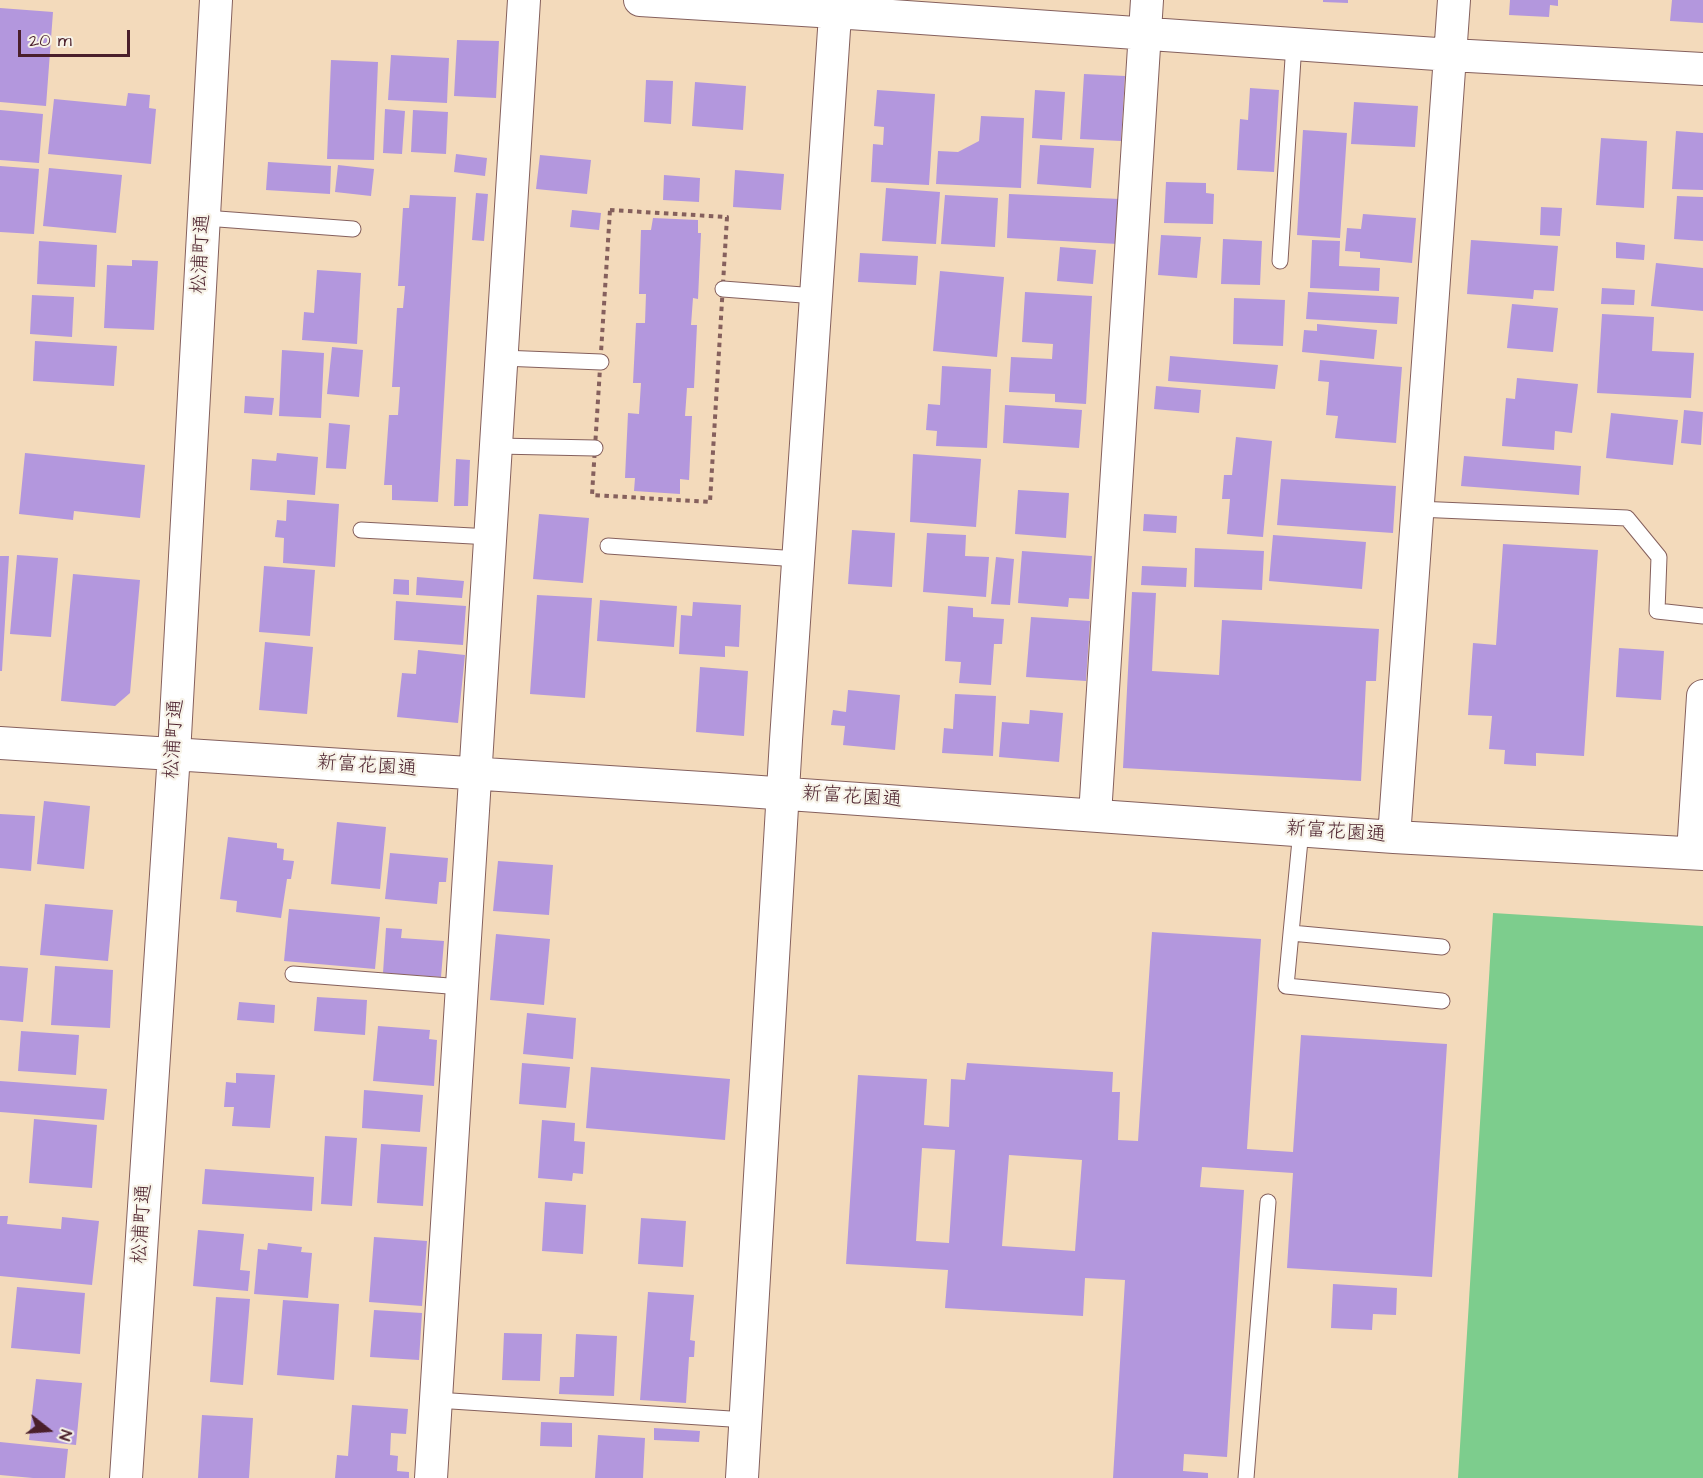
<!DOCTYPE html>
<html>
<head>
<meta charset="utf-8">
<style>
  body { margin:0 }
  #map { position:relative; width:1703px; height:1478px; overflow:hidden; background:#f3dabb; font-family:"Architects Daughter",sans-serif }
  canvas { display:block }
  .north { position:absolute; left:18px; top:1400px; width:60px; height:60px; -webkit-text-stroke:4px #f7f3e8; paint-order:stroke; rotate:107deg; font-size:16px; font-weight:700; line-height:24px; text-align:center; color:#4a1f2b }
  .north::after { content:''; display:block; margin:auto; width:21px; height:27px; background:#4a1f2b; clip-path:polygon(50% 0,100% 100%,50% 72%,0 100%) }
  .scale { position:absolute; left:18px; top:30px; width:112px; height:27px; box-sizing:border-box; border:3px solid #4a1f2b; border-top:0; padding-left:8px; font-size:18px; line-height:21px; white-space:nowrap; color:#4a1f2b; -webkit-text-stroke:4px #f7f3e8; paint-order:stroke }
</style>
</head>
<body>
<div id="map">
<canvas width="1703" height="1478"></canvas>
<div class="north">N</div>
<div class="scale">20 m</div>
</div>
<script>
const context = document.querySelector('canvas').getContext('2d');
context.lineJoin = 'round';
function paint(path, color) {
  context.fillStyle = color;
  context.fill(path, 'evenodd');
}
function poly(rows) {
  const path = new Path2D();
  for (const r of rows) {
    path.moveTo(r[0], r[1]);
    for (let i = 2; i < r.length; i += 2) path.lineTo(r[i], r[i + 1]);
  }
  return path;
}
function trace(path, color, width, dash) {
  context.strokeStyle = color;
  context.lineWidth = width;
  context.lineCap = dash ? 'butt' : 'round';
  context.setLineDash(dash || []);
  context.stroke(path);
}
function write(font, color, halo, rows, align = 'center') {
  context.font = font + ' "Architects Daughter","Klee One",sans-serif';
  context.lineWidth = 4.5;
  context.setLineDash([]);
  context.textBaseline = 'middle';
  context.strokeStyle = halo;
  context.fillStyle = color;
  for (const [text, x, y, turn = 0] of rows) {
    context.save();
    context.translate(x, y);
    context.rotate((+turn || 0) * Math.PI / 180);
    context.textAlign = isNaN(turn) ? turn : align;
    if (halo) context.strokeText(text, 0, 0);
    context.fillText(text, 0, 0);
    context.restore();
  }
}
const green = poly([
  [1493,913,1703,926,1703,1478,1458,1478]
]);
const building = poly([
  [1323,0,1348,0,1348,3,1323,2],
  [1510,0,1558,0,1558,6,1550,5,1549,17,1509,15],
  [1672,0,1703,0,1703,23,1670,21],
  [0,8,53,12,46,106,0,102],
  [457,40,499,41,496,98,454,96],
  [391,55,449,58,447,103,388,100],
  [331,60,378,62,374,160,327,159],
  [1084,74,1125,76,1121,141,1080,139],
  [646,80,673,81,671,124,644,122],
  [695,82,746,86,743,130,692,126],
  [1250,88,1279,90,1274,172,1237,170,1240,119,1248,120],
  [877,90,935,94,929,185,871,182,873,144,883,145,884,127,874,126],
  [1035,90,1065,92,1062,140,1032,138],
  [128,93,150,95,149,108,156,109,151,164,48,154,54,99,126,106],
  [1354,102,1418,106,1415,147,1351,144],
  [385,109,405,111,402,154,383,153],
  [0,110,43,114,39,163,0,160],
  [413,110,448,112,446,154,411,152],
  [981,116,1024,118,1021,188,936,184,938,151,958,152,979,141],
  [1303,130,1347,133,1340,238,1297,235],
  [1676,131,1703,133,1703,190,1672,189],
  [1601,138,1647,141,1644,208,1596,205],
  [1040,145,1094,148,1091,188,1037,184],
  [456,154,487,158,485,176,454,172],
  [540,155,591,160,587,194,536,189],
  [268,162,331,166,330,194,266,190],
  [338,165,374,169,371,196,335,192],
  [0,166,39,169,34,234,0,232],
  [49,168,122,175,116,233,43,226],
  [735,170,784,174,781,210,733,207],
  [664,175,700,178,699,202,663,200],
  [1166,182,1206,183,1206,193,1214,194,1213,224,1164,223],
  [886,188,940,192,936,244,882,241],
  [476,193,488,194,484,241,472,240],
  [1009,194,1120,199,1118,244,1007,238],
  [410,195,456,197,438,502,392,500,392,485,384,485,389,415,398,415,400,387,392,387,397,308,403,308,405,286,398,286,403,208,409,208],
  [945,195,998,198,995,247,941,244],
  [1677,196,1703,197,1703,241,1674,239],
  [1541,207,1562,208,1560,236,1540,235],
  [572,210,601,213,599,230,570,227],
  [1363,214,1416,218,1412,263,1360,258,1360,252,1345,251,1347,228,1361,229],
  [653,218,698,220,698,233,701,233,698,299,693,298,691,325,697,325,694,388,687,388,685,416,692,416,689,480,680,479,680,494,634,491,635,478,625,478,628,413,639,414,641,383,633,383,636,323,645,323,646,294,639,294,641,230,651,230],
  [1161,235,1201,237,1197,278,1158,275],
  [1223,239,1262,241,1260,285,1221,284],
  [1312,240,1340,241,1339,266,1380,268,1379,291,1310,288],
  [1471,240,1558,246,1554,291,1534,290,1533,299,1467,294],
  [39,241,97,245,95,287,37,284],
  [1616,242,1645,245,1644,260,1616,258],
  [1060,247,1096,250,1093,284,1057,281],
  [860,253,918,256,916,285,858,282],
  [132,260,158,261,154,330,104,328,107,265,132,266],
  [1656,263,1703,268,1703,311,1651,306],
  [317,270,361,273,357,344,302,340,304,312,314,313],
  [940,271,1004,277,997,357,933,351],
  [1602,288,1635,290,1634,305,1601,304],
  [1025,292,1092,296,1086,404,1055,402,1055,394,1009,392,1011,357,1052,359,1053,344,1022,342],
  [1308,292,1399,297,1397,324,1306,319],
  [32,295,74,297,72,337,30,334],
  [1234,298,1285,300,1283,346,1233,344],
  [1512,304,1558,308,1553,352,1507,348],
  [1602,314,1654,317,1652,351,1694,353,1691,398,1597,393],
  [1317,324,1377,330,1374,359,1302,352,1304,330,1317,331],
  [35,341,117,346,114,386,33,381],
  [332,347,363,350,359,397,327,394],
  [282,350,324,353,321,418,279,416],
  [1170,356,1278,365,1275,389,1168,381],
  [1320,360,1402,367,1396,443,1335,438,1338,416,1326,415,1329,382,1318,381],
  [942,366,991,369,987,448,936,446,937,431,926,430,928,404,940,405],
  [1517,378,1578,384,1572,433,1555,431,1554,450,1502,446,1506,398,1515,399],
  [1156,386,1201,390,1199,413,1154,409],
  [245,396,274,398,272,415,244,413],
  [1005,405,1082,410,1079,448,1003,443],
  [1684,410,1703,412,1701,445,1681,443],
  [1611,413,1678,420,1673,465,1606,458],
  [329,423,350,425,346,469,326,468],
  [1236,437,1272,441,1263,537,1227,534,1230,499,1222,499,1224,475,1232,475],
  [25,453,145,465,140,518,74,511,73,520,19,514],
  [277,453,318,457,315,495,250,490,252,459,276,461],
  [913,454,981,459,976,527,910,522],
  [1464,456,1581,466,1579,495,1461,486],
  [456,459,470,460,468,506,454,506],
  [1281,479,1396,486,1393,533,1277,525],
  [1018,490,1069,493,1066,538,1015,534],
  [287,500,339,504,335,567,283,563,284,538,275,537,277,520,286,521],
  [539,514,589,518,583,583,533,579],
  [1144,514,1177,516,1176,533,1143,531],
  [852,530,895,533,892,587,848,584],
  [927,533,966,535,965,556,989,557,986,597,923,592],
  [1273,535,1366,542,1362,589,1269,581],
  [1503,544,1598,550,1584,756,1536,753,1536,766,1504,764,1505,750,1489,749,1492,716,1468,715,1473,643,1496,645],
  [1195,548,1264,551,1262,590,1194,587],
  [1022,551,1092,556,1089,599,1069,598,1068,607,1018,603],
  [17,555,58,558,51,637,10,634],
  [0,556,9,556,2,671,0,671],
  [996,557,1014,559,1010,605,991,604],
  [264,566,315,570,310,636,259,632],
  [1142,566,1187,568,1186,587,1141,585],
  [73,574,140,580,130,693,115,706,61,701],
  [417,577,464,581,462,598,416,595],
  [394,579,409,580,409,595,393,594],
  [1132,592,1156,593,1152,671,1219,675,1222,620,1379,629,1376,681,1366,681,1361,781,1123,768],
  [537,595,592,598,585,698,530,694],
  [600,600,677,606,674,647,597,641],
  [396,601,466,606,463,645,394,640],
  [693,602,741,605,739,647,725,646,725,657,679,654,681,615,692,616],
  [948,606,973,608,973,617,1004,619,1002,644,994,644,991,685,959,683,961,662,945,661],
  [1031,617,1090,621,1086,681,1026,677],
  [265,642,313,647,307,714,259,710],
  [1619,648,1664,651,1661,700,1616,697],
  [418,650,465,655,458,723,397,717,402,673,416,674],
  [700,667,748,671,744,736,696,732],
  [848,690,900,695,895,750,843,745,845,726,831,725,833,710,846,712],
  [955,694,996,696,993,756,942,753,944,728,953,729],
  [1030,710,1063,713,1059,762,999,757,1002,722,1029,724],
  [44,801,90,806,84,869,37,864],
  [0,814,35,816,31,871,0,868],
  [337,822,386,827,380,889,331,884],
  [228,837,277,843,277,848,284,849,283,860,294,861,291,879,287,879,281,918,236,912,237,901,220,899],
  [390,853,448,858,446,882,439,882,437,904,385,899],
  [498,861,553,865,549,915,493,911],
  [45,904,113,910,108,961,40,955],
  [289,909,380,917,375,969,284,961],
  [386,928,402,929,401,938,444,941,441,977,383,973],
  [1152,932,1261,939,1247,1149,1293,1152,1301,1035,1447,1044,1432,1277,1287,1268,1293,1173,1202,1167,1200,1187,1244,1190,1227,1457,1184,1454,1183,1471,1208,1473,1208,1478,1113,1478,1125,1280,1085,1278,1083,1316,945,1308,948,1270,846,1264,858,1075,927,1079,924,1125,949,1127,951,1079,965,1080,967,1063,1113,1072,1112,1092,1120,1092,1118,1140,1138,1141],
  [922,1148,955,1150,949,1243,916,1241],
  [1009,1155,1082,1160,1075,1251,1002,1246],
  [496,934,550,939,544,1005,490,1000],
  [0,966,28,968,23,1022,0,1020],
  [55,966,113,970,110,1028,51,1025],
  [317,997,367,1000,365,1035,314,1031],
  [239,1002,275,1005,274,1023,237,1020],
  [527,1013,576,1018,573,1059,523,1054],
  [378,1026,430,1030,429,1039,437,1040,434,1086,373,1081],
  [21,1031,79,1035,76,1075,18,1071],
  [522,1063,570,1067,566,1108,519,1104],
  [591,1067,730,1079,725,1140,586,1128],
  [236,1073,275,1075,270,1128,232,1126,234,1107,224,1107,226,1082,236,1083],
  [0,1081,107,1089,104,1120,0,1112],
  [364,1090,423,1095,420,1132,362,1128],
  [34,1119,97,1125,92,1188,29,1183],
  [542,1120,575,1123,574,1141,585,1142,583,1174,573,1173,572,1181,538,1178],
  [325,1136,357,1138,352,1206,321,1204],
  [381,1144,427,1147,423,1206,377,1203],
  [205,1169,314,1177,312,1211,202,1204],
  [545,1202,586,1205,583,1254,542,1251],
  [0,1216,8,1216,7,1224,61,1229,62,1217,99,1221,92,1285,0,1276],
  [641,1218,686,1221,683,1267,638,1264],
  [198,1230,244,1234,240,1270,250,1271,248,1291,193,1286],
  [374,1237,427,1241,422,1306,369,1302],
  [268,1243,302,1247,301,1252,312,1253,308,1298,254,1294,258,1249,267,1250],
  [1333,1284,1397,1288,1396,1315,1373,1314,1372,1330,1331,1328],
  [17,1287,85,1293,80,1354,11,1348],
  [648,1292,694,1295,690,1340,695,1341,694,1357,689,1357,686,1403,640,1400],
  [216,1297,250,1299,243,1385,210,1382],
  [283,1300,339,1304,334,1380,277,1375],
  [374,1310,422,1313,419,1360,370,1357],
  [504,1333,542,1334,540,1381,502,1380],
  [576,1334,617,1336,614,1396,559,1394,560,1377,574,1377],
  [36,1379,82,1383,76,1445,29,1440],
  [352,1405,408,1409,406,1434,391,1433,390,1455,398,1456,397,1471,409,1472,409,1478,335,1478,337,1455,348,1456],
  [202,1415,253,1418,249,1478,198,1478],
  [541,1422,572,1423,572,1447,540,1446],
  [654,1428,700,1431,699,1442,654,1440],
  [598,1435,645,1438,643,1478,595,1478],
  [0,1442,68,1449,65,1478,33,1478,0,1475]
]);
const path = poly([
  [610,210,727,217,710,502,592,495,610,210]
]);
const service = poly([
  [205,218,353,229],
  [1280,261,1294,43],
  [723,289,816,296],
  [502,358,601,362],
  [497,446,595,448],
  [1417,509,1627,518,1659,557,1657,611,1703,616],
  [361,530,491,537],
  [608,546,798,559],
  [1301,830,1291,933,1442,947],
  [1291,933,1286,986,1442,1001],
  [293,974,462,987],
  [436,1400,746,1420],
  [1246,1478,1268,1202]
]);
const minor = poly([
  [640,0,835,12,1451,55,1703,69],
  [0,743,718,789,1394,837,1703,854],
  [1095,815,1147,0],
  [1394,837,1454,0],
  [1693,853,1703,696],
  [126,1478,174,754,216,0],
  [431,1478,524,0],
  [742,1478,786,740,836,0]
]);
const streetNames = [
  ["松浦町通",202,254,-87],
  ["松浦町通",175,739,-86],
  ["新富花園通",367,767,4],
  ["新富花園通",852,798,4],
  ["新富花園通",1336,833,4],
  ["松浦町通",143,1224,-86]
];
paint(green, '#7dcd8d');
paint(building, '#b397dd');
trace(service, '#85605d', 17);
trace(minor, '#85605d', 34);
trace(path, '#85605d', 4, [4.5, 4.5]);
trace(service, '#fff', 15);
trace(minor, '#fff', 32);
write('20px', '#4a1f2b', '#f7f3e8', streetNames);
</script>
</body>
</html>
